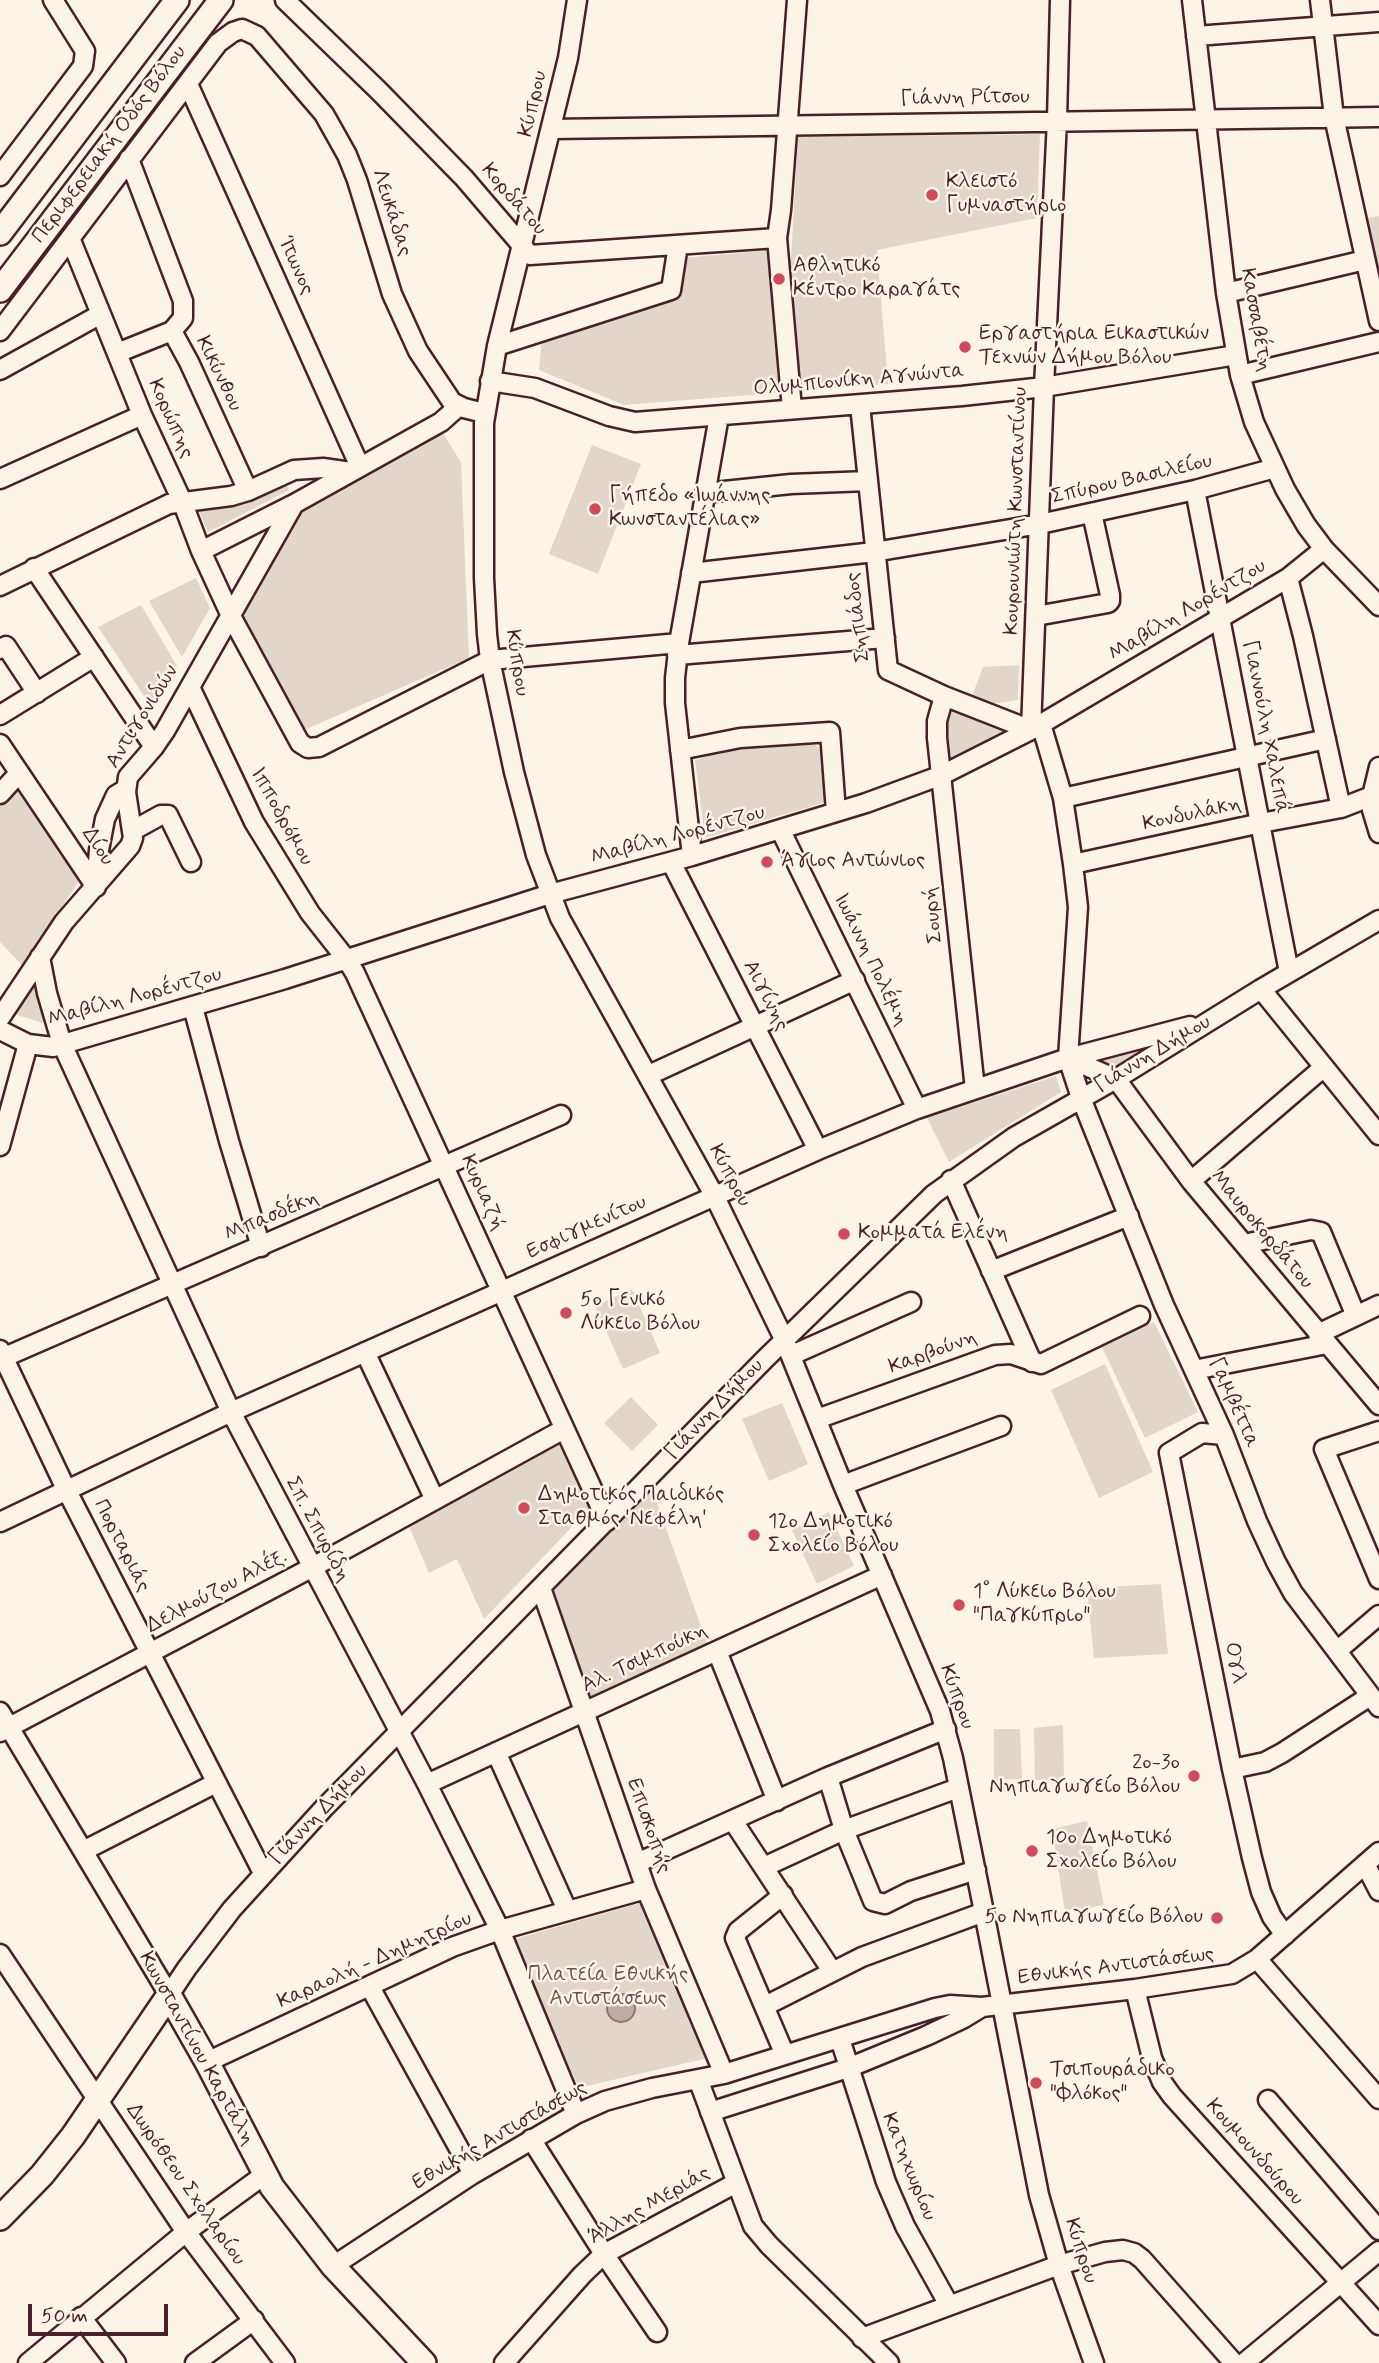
<!DOCTYPE html>
<html>
<head>
<meta charset="utf-8">
<style>
  body { margin:0 }
  #map { position:relative; width:1379px; height:2363px; overflow:hidden; background:#fcf5e5; font-family:Mynerve,sans-serif }
  canvas { display:block }
  .scale { position:absolute; left:28px; top:2304px; width:140px; height:32px; box-sizing:border-box; border:4px solid #4a1f2b; border-top:0; padding-left:9px; font-size:21px; line-height:24px; white-space:nowrap; color:#4a1f2b; -webkit-text-stroke:5px #fcf5e5; paint-order:stroke }
</style>
</head>
<body>
<div id="map">
<canvas width="1379" height="2363"></canvas>
<div class="scale">50 m</div>
</div>
<script>
const context = document.querySelector('canvas').getContext('2d');
context.lineJoin = 'round';
function paint(path, color) {
  context.fillStyle = color;
  context.fill(path, 'evenodd');
}
function poly(rows) {
  const path = new Path2D();
  for (const r of rows) {
    if (r.length === 3) {
      path.moveTo(r[0] + r[2], r[1]);
      path.arc(r[0], r[1], r[2], 0, 2 * Math.PI);
      continue;
    }
    path.moveTo(r[0], r[1]);
    for (let i = 2; i < r.length; i += 2) path.lineTo(r[i], r[i + 1]);
  }
  return path;
}
function trace(path, color, width, dash) {
  context.strokeStyle = color;
  context.lineWidth = width;
  context.lineCap = dash ? 'butt' : 'round';
  context.setLineDash(dash || []);
  context.stroke(path);
}
function write(font, color, halo, rows, align = 'center') {
  context.font = font + ' Mynerve,sans-serif';
  context.lineWidth = 5;
  context.setLineDash([]);
  context.textBaseline = 'middle';
  context.strokeStyle = halo;
  context.fillStyle = color;
  for (const [text, x, y, turn = 0] of rows) {
    context.save();
    context.translate(x, y);
    context.rotate((+turn || 0) * Math.PI / 180);
    context.textAlign = isNaN(turn) ? turn : align;
    if (halo) context.strokeText(text, 0, 0);
    context.fillText(text, 0, 0);
    context.restore();
  }
}
const green = poly([
  [1040,134,1037,218,877,250,888,384,624,405,539,370,542,338,609,315,676,298,682,258,772,250,773,260,791,259,798,137],
  [1379,216,1379,278,1368,218],
  [442,432,461,462,469,658,304,730,241,610,298,507],
  [592,445,641,464,598,574,549,554],
  [287,486,289,490,208,532,197,507,232,505],
  [196,578,210,608,182,657,149,601],
  [141,605,177,666,167,688,148,702,98,627],
  [1019,665,1018,700,991,704,972,696,983,667],
  [955,707,1002,728,1004,733,951,761,944,759,944,726,948,710],
  [812,742,821,750,826,802,705,838,695,760,745,746],
  [17,788,79,881,23,966,0,942,0,806],
  [34,979,37,981,46,1024,11,1013],
  [1140,1051,1142,1052,1114,1068,1095,1061],
  [1056,1076,1061,1092,949,1162,927,1118],
  [632,1289,660,1353,623,1369,595,1306],
  [1154,1322,1198,1412,1145,1438,1102,1347],
  [1105,1364,1153,1472,1099,1498,1051,1390],
  [631,1397,658,1425,632,1451,604,1423],
  [782,1403,808,1464,769,1481,742,1419],
  [558,1441,590,1508,484,1619,457,1559,429,1573,408,1524],
  [651,1486,708,1646,588,1703,549,1591],
  [829,1512,854,1566,817,1584,792,1530],
  [1161,1584,1168,1654,1094,1658,1087,1588],
  [1063,1725,1064,1780,1035,1780,1034,1728],
  [994,1729,1020,1729,1022,1779,994,1780],
  [1087,1821,1104,1905,1065,1912,1052,1829],
  [644,1902,708,2058,578,2088,515,1939]
]);
const water = poly([
  [621,2008,14]
]);
const minor = poly([
  [285,0,379,91,464,178,530,255,777,238],
  [577,0,568,58,497,346,484,423,484,578,487,634,490,660,514,772,536,855,560,918,714,1195,784,1339,843,1485,940,1711,953,1758,984,1912,1039,2195,1059,2265,1094,2363],
  [1192,0,1226,293,1240,375,1254,422,1285,489,1306,525,1324,549,1379,606],
  [1320,0,1334,117,1379,321],
  [1196,36,1379,22],
  [188,84,360,467],
  [552,129,1379,117],
  [129,159,183,301,183,318,172,331,189,362,248,491],
  [0,176,83,66,85,51,53,0],
  [70,238,142,415,182,501,201,551,231,616,300,743,308,748,319,747,490,660,679,643],
  [1226,293,1365,260],
  [0,331,218,43,233,32,242,29,257,36,324,114,347,155,357,180,392,294,418,351,452,402,464,408,484,413],
  [497,346,671,290,678,245],
  [117,353,172,331],
  [0,370,101,314],
  [1240,375,1379,342],
  [490,381,535,388,609,416,635,422,962,396,1044,387,1236,355],
  [860,405,888,670,944,696,1031,730,1044,387,1057,120,1060,0],
  [792,409,777,238,781,210,797,0],
  [0,479,142,415],
  [1195,490,1289,972],
  [705,493,791,484,868,481],
  [201,551,294,504,441,422,459,406],
  [34,568,154,747],
  [691,573,874,552,1040,524,1195,490,1275,468],
  [1288,578,1303,636,1341,808],
  [0,586,169,504,231,496,248,491,294,470,323,468,351,472],
  [1036,616,1108,603,1110,601,1110,595,1092,513],
  [0,649,6,646,37,693],
  [677,655,885,638],
  [190,687,254,822,310,913,347,960,355,973,607,1521],
  [944,696,937,721,937,738,975,1089],
  [0,715,94,657],
  [1041,724,1063,798,1073,864,1078,907,1068,1058,1081,1098,1164,1305,1224,1435,1257,1521,1276,1562,1293,1593,1379,1707],
  [0,744,96,887],
  [680,750,740,738,830,732,836,812],
  [1379,767,1372,796,1372,810,1379,833],
  [0,794,19,773],
  [1063,798,1326,739],
  [132,831,161,815,168,815,191,862],
  [781,831,917,1109],
  [692,856,675,703,675,678,679,643,719,416],
  [671,862,818,1150],
  [1073,864,1261,823,1341,808,1372,796],
  [96,887,99,850,105,819,116,795,126,789],
  [40,957,47,993,62,1044,231,1412,427,1784,500,1930,576,2114],
  [1261,989,1379,1135],
  [193,1007,229,1141,261,1247],
  [0,1018,64,922,130,846,133,838,126,792,128,777,154,747,165,731,294,504],
  [0,1030,28,1044,53,1047,285,979,550,894,692,856,866,803,942,775,1031,730,1288,578,1324,549],
  [1068,1058,1116,1079,1191,1181,1379,1405],
  [649,1075,855,980],
  [0,1146,28,1044],
  [951,1180,1032,1362],
  [1191,1181,1324,1067],
  [1244,1244,1311,1230,1321,1232,1356,1316],
  [991,1271,1129,1216],
  [1318,1334,1379,1305],
  [0,1350,66,1489,263,1873],
  [365,1352,435,1500],
  [792,1355,911,1302],
  [0,1359,561,1115],
  [1194,1370,1327,1344],
  [817,1419,995,1355,1011,1354,1041,1364,1140,1316],
  [1379,1431,1324,1449,1379,1579],
  [1224,1435,1202,1433,1169,1453,1232,1769,1252,1858,1261,1892,1272,1917,1285,1935],
  [843,1485,1001,1426],
  [0,1522,231,1412,818,1150,917,1109,1068,1058,1190,1026],
  [541,1588,646,1889,724,2074],
  [717,1651,777,1801],
  [1337,1651,1379,1615],
  [0,1712,169,1995,187,1968,232,1909,323,1809,765,1359,934,1194,1014,1137,1116,1079,1261,989,1379,920],
  [0,1732,311,1568,564,1429],
  [496,1752,567,1910],
  [1232,1769,1265,1762,1282,1753,1370,1696],
  [828,1777,844,1830,873,1901,885,1904,911,1891,976,1870],
  [427,1784,882,1575],
  [733,1821,832,1971],
  [83,1851,216,1783],
  [637,1863,828,1777,946,1729],
  [1365,1864,1379,1891],
  [764,1867,844,1830,958,1788],
  [783,1895,738,1931,735,1938,785,2055],
  [0,1954,186,2232,285,2363],
  [1257,1959,1379,2099],
  [370,1987,473,2174],
  [1135,1989,1152,2058,1162,2082,1172,2096,1379,2325],
  [765,2006,862,1957,984,1912],
  [840,2039,886,2182,905,2226,949,2305],
  [207,2062,452,1947,500,1930,646,1889],
  [698,2079,753,2226,769,2245,889,2363],
  [1268,2100,1379,2230],
  [710,2112,848,2068,926,2036,964,2018,982,2007],
  [531,2139,604,2254,657,2332],
  [333,2266,473,2174,576,2114,605,2101,652,2088,724,2074,935,2008,950,2005,982,2007,1135,1989,1232,1974,1257,1959,1379,1852],
  [81,2317,116,2363],
  [862,2338,1059,2265,1105,2252,1123,2250,1134,2253,1142,2259,1234,2363],
  [28,2363,186,2232,264,2175],
  [195,2363,254,2320],
  [504,2363,582,2275,604,2254,736,2183],
  [1244,2363,1379,2251]
]);
const major = poly([
  [0,233,177,0],
  [0,290,221,0],
  [0,2218,42,2175,73,2136,169,1995,207,2062,272,2187,333,2266,424,2363]
]);
const markers = [
  [932,195,7,"#d1495b"],
  [779,279,7,"#d1495b"],
  [965,347,7,"#d1495b"],
  [595,509,7,"#d1495b"],
  [767,862,7,"#d1495b"],
  [844,1234,7,"#d1495b"],
  [566,1313,7,"#d1495b"],
  [524,1508,7,"#d1495b"],
  [754,1535,7,"#d1495b"],
  [959,1605,7,"#d1495b"],
  [1194,1776,7,"#d1495b"],
  [1032,1851,7,"#d1495b"],
  [1217,1918,7,"#d1495b"],
  [1036,2083,7,"#d1495b"]
];
const streetNames = [
  ["Γιάννη Ρίτσου",965,99,-1],
  ["Κύπρου",534,104,-77],
  ["Περιφερειακή Οδός Βόλου",110,145,-53],
  ["Κορδάτου",513,200,49],
  ["Λευκάδας",391,213,72],
  ["Ίτωνος",295,266,66],
  ["Κασσαβέτη",1255,320,80],
  ["Κικύνθου",218,374,64],
  ["Ολυμπιονίκη Αγνώντα",859,381,-5],
  ["Κορώπης",170,419,66],
  ["Σπύρου Βασιλείου",1132,480,-13],
  ["Κουρουνιώτη Κωνσταντίνου",1017,511,-88],
  ["Μαβίλη Λορέντζου",1188,611,-31],
  ["Σηπιάδος",859,617,-97],
  ["Κύπρου",516,663,81],
  ["Αντιγονιδών",143,717,-58],
  ["Γιαννούλη Χαλεπά",1265,727,79],
  ["Κονδυλάκη",1192,815,-12],
  ["Ιπποδρόμου",281,817,61],
  ["Μαβίλη Λορέντζου",678,836,-15],
  ["Δίου",97,847,57],
  ["Σουρή",934,915,-96],
  ["Ιωάννη Πολέμη",870,960,64],
  ["Αιγίνης",765,996,63],
  ["Μαβίλη Λορέντζου",135,998,-15],
  ["Γιάννη Δήμου",1153,1055,-31],
  ["Κύπρου",729,1176,62],
  ["Κυριαζή",482,1193,66],
  ["Μπασδέκη",272,1217,-23],
  ["Εσφιγμενίτου",587,1228,-24],
  ["Μαυροκορδάτου",1261,1230,50],
  ["Καρβούνη",933,1353,-20],
  ["Γαμβέττα",1233,1403,66],
  ["Γιάννη Δήμου",715,1410,-46],
  ["Σπ. Σπυρίδη",317,1530,62],
  ["Πορταριάς",121,1546,63],
  ["Δελμούζου Αλέξ.",217,1592,-28],
  ["Αλ. Τσιμπούκη",645,1659,-25],
  ["Ογλ",1234,1663,79],
  ["Κύπρου",956,1697,70],
  ["Γιάννη Δήμου",319,1815,-46],
  ["Επισκοπής",648,1826,71],
  ["Καραολή - Δημητρίου",375,1961,-24],
  ["Εθνικής Αντιστάσεως",1116,1967,-7],
  ["Κωνσταντίνου Καρτάλη",196,2049,61],
  ["Εθνικής Αντιστάσεως",500,2136,-30],
  ["Κουμουνδούρου",1254,2153,48],
  ["Κατηχωρίου",908,2167,68],
  ["Δωρόθεου Σχολαρίου",185,2185,55],
  ["Άλλης Μεριάς",650,2206,-30],
  ["Κύπρου",1080,2251,72]
];
const poiNames = [
  ["Κλειστό",946,183],
  ["Γυμναστήριο",946,207],
  ["Αθλητικό",793,267],
  ["Κέντρο Καραγάτς",793,291],
  ["Εργαστήρια Εικαστικών",979,335],
  ["Τεχνών Δήμου Βόλου",979,359],
  ["Γήπεδο «Ιωάννης",609,497],
  ["Κωνσταντέλιας»",609,521],
  ["Άγιος Αντώνιος",781,862],
  ["Κομματά Ελένη",858,1234],
  ["5ο Γενικό",580,1301],
  ["Λύκειο Βόλου",580,1325],
  ["Δημοτικός Παιδικός",538,1496],
  ["Σταθμός 'Νεφέλη'",538,1520],
  ["12ο Δημοτικό",768,1523],
  ["Σχολείο Βόλου",768,1547],
  ["1° Λύκειο Βόλου",973,1593],
  ["\"Παγκύπριο\"",973,1617],
  ["2ο-3ο",1180,1764,"right"],
  ["Νηπιαγωγείο Βόλου",1180,1788,"right"],
  ["10ο Δημοτικό",1046,1839],
  ["Σχολείο Βόλου",1046,1863],
  ["5ο Νηπιαγωγείο Βόλου",1203,1918,"right"],
  ["Τσιπουράδικο",1050,2071],
  ["\"Φλόκος\"",1050,2095]
];
const parkNames = [
  ["Πλατεία Εθνικής",608,1976],
  ["Αντιστάσεως",608,2000]
];
paint(green, '#e2d5ca');
paint(water, '#c0aca5');
trace(water, '#917474', 2);
trace(minor, '#4a1f2b', 23);
trace(major, '#4a1f2b', 28);
trace(minor, '#fcf5e5', 18);
trace(major, '#fcf5e5', 23);
for (const [x, y, r, color] of markers) {
  const dot = new Path2D();
  dot.arc(x, y, r, 0, 2 * Math.PI);
  context.fillStyle = color;
  context.fill(dot);
  trace(dot, '#fcf5e5', 2.5);
}
write('21px', '#4a1f2b', '#fcf5e5', streetNames);
write('21px', '#4a1f2b', '#fcf5e5', poiNames, 'left');
write('21px', '#704c53', '#fcf5e5', parkNames);
</script>
</body>
</html>
